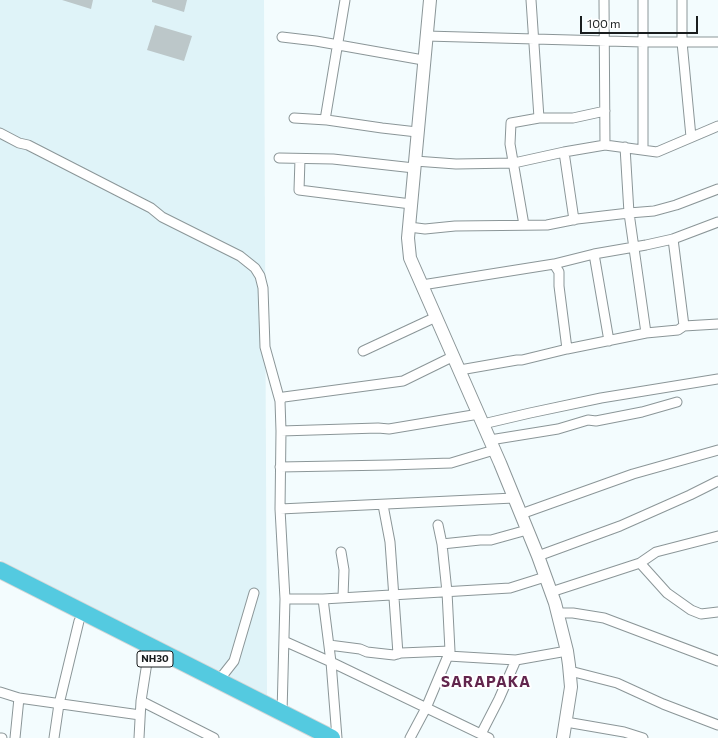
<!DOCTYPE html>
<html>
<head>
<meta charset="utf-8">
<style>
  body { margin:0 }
  #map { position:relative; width:718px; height:738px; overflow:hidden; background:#f3fcfe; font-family:Commissioner,sans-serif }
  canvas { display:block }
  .scale { position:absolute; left:580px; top:16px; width:118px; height:18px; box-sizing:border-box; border:2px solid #191d1e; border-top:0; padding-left:5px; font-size:12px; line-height:14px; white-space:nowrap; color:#191d1e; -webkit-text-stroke:3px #fff; paint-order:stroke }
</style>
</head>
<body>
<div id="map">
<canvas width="718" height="738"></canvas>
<div class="scale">100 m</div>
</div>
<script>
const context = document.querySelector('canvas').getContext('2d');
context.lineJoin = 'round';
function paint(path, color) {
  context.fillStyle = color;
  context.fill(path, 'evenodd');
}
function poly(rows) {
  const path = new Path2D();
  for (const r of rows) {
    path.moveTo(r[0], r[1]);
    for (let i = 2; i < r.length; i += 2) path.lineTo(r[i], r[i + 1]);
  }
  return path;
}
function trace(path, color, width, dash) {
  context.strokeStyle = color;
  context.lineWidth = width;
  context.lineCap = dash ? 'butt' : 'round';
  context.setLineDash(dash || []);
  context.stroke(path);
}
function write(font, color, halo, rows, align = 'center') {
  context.font = font + ' Commissioner,sans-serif';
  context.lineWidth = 4;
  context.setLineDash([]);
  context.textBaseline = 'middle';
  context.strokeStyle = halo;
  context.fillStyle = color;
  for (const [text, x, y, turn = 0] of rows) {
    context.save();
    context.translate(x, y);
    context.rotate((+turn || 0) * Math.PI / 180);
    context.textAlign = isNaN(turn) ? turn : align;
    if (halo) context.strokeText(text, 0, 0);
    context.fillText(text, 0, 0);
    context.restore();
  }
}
const built = poly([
  [0,0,264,0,267,697,0,560]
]);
const building = poly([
  [62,0,93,0,91,9],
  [152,0,187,0,184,12,152,2],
  [155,25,192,36,184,61,147,50]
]);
const street = poly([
  [531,0,539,118],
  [604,0,605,145],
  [682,0,682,42,691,137],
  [426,36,643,42,718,42],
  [282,37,316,41,423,60],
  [294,118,327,120,382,128,417,132],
  [325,120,345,0],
  [0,133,19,143,28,145,151,208,162,217,240,256,255,268,260,276,263,288,265,347,280,401,281,431,280,509,285,599,282,713],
  [625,147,629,213,646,333],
  [643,150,643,0],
  [564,152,574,220],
  [279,158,333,159,414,168],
  [300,159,299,190,411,204],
  [415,161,456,164,514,163,564,152,605,145,657,152,718,126],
  [524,225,510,144,511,123,539,118,573,118,605,111],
  [409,227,425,229,455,226,547,225,577,219,629,213,654,211,676,205,718,189],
  [673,239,684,326],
  [594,254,609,341],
  [554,264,559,272,559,286,567,349],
  [422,285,554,264,594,254,646,245,673,239,718,222],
  [363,351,436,317],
  [460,370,517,360,522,360,567,349,646,333,678,330,684,326,718,324],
  [280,401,282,398,284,397,403,381,454,356],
  [483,424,530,413,601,398,718,379],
  [281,431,378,428,389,429,479,414],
  [490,440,558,429,588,420,596,421,642,412,677,402],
  [280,467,389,465,451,463,494,450],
  [383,505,390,542,398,654],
  [280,509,514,498],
  [521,514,633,474,718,450],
  [438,525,442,544],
  [341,552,344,570,343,597],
  [538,556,620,526,690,495,718,481],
  [640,563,667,593,691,610,701,614,718,612],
  [551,592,640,563,656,552,718,536],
  [285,599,323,599,510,588,545,577],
  [323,599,331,662,337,738],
  [558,613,573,613,604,618,718,661],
  [284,641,331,662,489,738],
  [329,645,360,649,367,652,394,655,401,653,450,651],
  [448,656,516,660,567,651],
  [570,671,617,683,663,704,718,725],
  [219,680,234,661,254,593],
  [0,692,19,698,140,715],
  [141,701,214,738],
  [566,722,624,732,643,738],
  [481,734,499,699,516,660],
  [0,738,2,738],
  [15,738,19,698],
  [54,738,59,704,79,621],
  [139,738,141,701,148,656],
  [410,738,426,708,450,651,447,592,442,544,480,540,491,540,527,530]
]);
const secondary = poly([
  [430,0,408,238,410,258,500,463,538,556,555,603,567,651,569,665,571,687,563,738]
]);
const highway = poly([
  [0,570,332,738]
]);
const shields = [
  [155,659,36]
];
const shieldNames = [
  ["NH30",155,659]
];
const districtNames = [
  ["SARAPAKA",486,682]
];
paint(built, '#dff3f8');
paint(building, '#bcc7c9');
trace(street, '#8b9698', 11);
trace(secondary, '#8b9698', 14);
trace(highway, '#d6d6d6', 18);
trace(street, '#fff', 9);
trace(secondary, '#fff', 12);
trace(highway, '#54cae0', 16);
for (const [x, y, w] of shields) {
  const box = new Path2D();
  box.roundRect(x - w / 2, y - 8, w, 16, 3);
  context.fillStyle = '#fff';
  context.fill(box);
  trace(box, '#191d1e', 1);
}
write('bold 10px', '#191d1e', null, shieldNames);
context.letterSpacing = '1px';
write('bold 15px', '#62264d', '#fff', districtNames);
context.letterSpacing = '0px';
</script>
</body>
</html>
